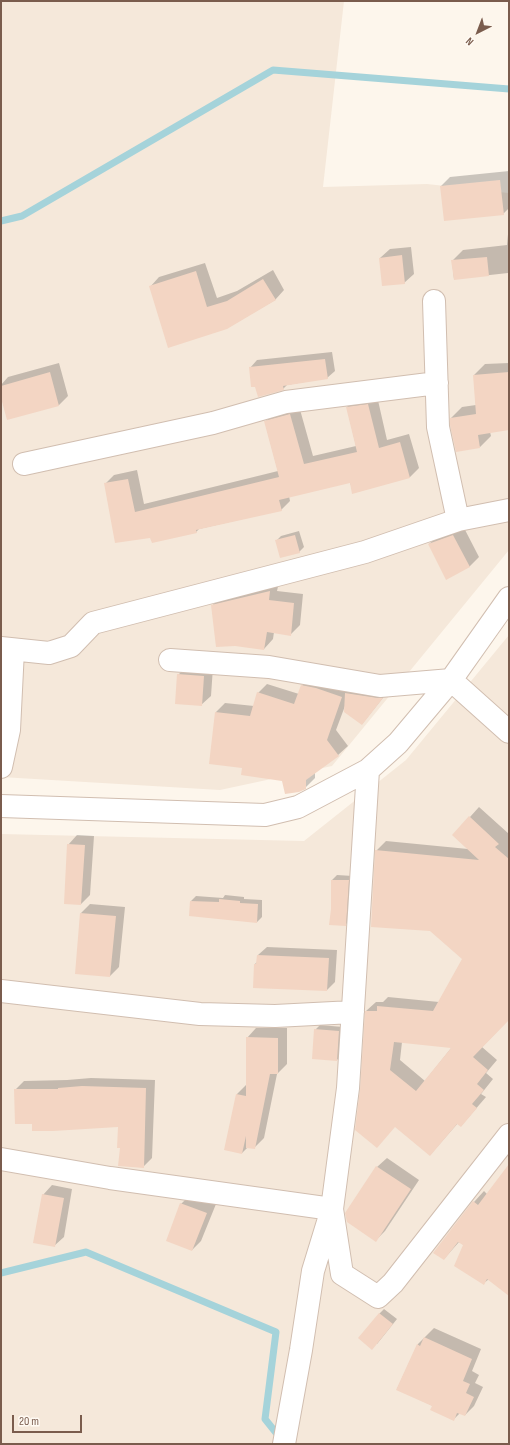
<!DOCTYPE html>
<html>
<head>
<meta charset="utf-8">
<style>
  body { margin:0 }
  #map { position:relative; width:510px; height:1445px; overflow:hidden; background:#fdf6ec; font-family:"Sofia Sans Condensed",sans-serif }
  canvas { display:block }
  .frame { position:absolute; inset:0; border:2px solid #7a5c4d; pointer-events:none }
  .north { position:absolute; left:458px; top:12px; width:40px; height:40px; -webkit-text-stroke:3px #fffaf3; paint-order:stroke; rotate:222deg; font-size:11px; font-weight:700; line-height:16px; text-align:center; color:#7a5c4d }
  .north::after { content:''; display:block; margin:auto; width:14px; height:18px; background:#7a5c4d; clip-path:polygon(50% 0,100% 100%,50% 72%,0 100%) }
  .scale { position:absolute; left:12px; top:1415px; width:70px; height:18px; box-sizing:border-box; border:2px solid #7a5c4d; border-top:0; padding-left:5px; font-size:12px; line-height:14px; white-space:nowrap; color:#7a5c4d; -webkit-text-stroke:3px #fffaf3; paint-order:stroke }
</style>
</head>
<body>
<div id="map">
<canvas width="510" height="1445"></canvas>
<div class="frame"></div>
<div class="north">N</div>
<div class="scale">20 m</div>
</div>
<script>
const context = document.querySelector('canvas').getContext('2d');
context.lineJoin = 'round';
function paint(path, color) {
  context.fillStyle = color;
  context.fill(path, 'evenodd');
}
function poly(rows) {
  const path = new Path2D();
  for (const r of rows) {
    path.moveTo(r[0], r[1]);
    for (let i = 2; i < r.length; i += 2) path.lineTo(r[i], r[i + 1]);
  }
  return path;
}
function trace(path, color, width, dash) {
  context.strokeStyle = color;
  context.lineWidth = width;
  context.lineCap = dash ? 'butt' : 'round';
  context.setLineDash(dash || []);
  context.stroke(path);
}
const residential = poly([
  [1,1,344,1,323,187,427,184,509,193,509,550,332,766,220,790,1,777],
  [509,635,509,1444,1,1444,1,834,304,841,406,760]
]);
const shadow = poly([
  [509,171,509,208,503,214,441,186,450,177],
  [509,223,509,290,508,273,454,279,452,261,463,250,507,245],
  [411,247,414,274,404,283,380,258,390,249],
  [205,263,217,298,237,291,273,270,284,290,275,300,227,328,150,287,159,277],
  [332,352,335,371,327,378,287,385,283,389,250,368,257,360],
  [59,363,68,396,59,405,1,394,1,385,8,377],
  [509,363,509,429,490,432,491,436,480,447,451,418,462,407,476,405,474,375,485,364],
  [377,396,387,440,409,434,419,468,410,477,353,493,350,482,289,496,290,501,281,510,199,529,196,532,151,537,105,484,114,475,137,470,144,504,278,471,265,422,274,413,299,406,313,456,356,446,347,407,356,398],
  [463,526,479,557,469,567,429,544,439,535],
  [299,531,304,547,299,552,276,541,281,536],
  [279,582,277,591,303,594,300,625,290,635,274,632,273,639,264,649,212,606,221,596],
  [188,665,213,667,211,696,201,705,178,675],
  [311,676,386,694,362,724,345,706,336,730,348,746,338,755,315,772,315,778,305,788,243,767,211,763,216,712,225,703,254,706,258,693,267,684,299,694,302,686],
  [479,807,509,834,509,1019,482,1047,497,1060,486,1073,493,1079,481,1094,486,1097,461,1126,458,1123,430,1155,361,1089,366,1011,376,1002,383,1002,388,997,439,1002,463,959,376,851,386,841,468,849,470,817],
  [402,1042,452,1047,425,1081,400,1060],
  [77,835,94,836,90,895,81,904,68,845],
  [337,875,353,876,350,920,345,925,332,909,332,880],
  [225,895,244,897,244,899,262,900,262,917,257,922,190,915,191,901,196,896,223,898],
  [90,904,125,907,119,967,110,976,81,913],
  [267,947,337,950,335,982,327,990,255,964,257,962,258,955],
  [320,1025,343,1027,341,1055,337,1060,315,1030],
  [256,1028,287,1028,287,1064,277,1074,264,1138,254,1148,248,1147,242,1153,225,1149,237,1094,246,1085,247,1038],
  [91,1078,155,1080,152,1158,143,1167,121,1147,119,1126,33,1123,15,1090,24,1081,67,1080],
  [387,1158,419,1180,385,1231,376,1240,377,1167],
  [509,1167,509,1295,489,1279,484,1283,464,1245,459,1242,444,1259,474,1202,484,1191,487,1194],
  [52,1185,72,1189,64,1237,54,1246,43,1195],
  [191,1194,216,1204,201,1241,192,1250,181,1204],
  [384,1309,397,1319,377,1344,379,1314],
  [434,1328,481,1349,472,1371,479,1375,475,1383,483,1387,474,1406,465,1415,460,1413,453,1420,433,1406,397,1389,418,1344]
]);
const stream = poly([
  [1,221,22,216,273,70,509,89],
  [1,1273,86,1252,276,1332,265,1419,281,1439]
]);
const building = poly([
  [500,180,504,215,444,221,440,186],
  [402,255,405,284,382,286,379,258],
  [487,257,489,276,454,280,451,260],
  [196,271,207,307,227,301,263,279,276,300,227,329,168,348,149,286],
  [325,359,328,379,283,386,284,390,258,397,255,387,251,387,249,367],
  [50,372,59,406,7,420,1,398,1,386],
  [509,372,509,430,478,435,480,448,456,452,450,425,450,418,476,414,473,375],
  [368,404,379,448,400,442,410,478,352,494,350,483,279,500,282,511,196,530,197,533,152,543,150,538,115,543,104,483,128,479,135,512,279,477,264,421,290,414,304,464,357,452,346,407],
  [295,535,300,553,280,558,275,540],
  [453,535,470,567,446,580,428,544],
  [270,591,269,600,294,603,291,636,267,632,264,650,235,646,216,647,211,605],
  [177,674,204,676,202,706,175,704],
  [301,685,316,688,342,697,327,740,339,756,306,780,306,789,299,792,285,794,282,781,241,775,242,768,209,764,215,712,250,716,257,692,294,704],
  [345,693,378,698,383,698,362,725,344,712],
  [469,816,499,844,495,847,509,859,509,1020,473,1057,488,1070,477,1084,484,1090,472,1104,477,1108,461,1127,457,1124,430,1156,395,1127,377,1148,355,1130,360,1089,365,1011,377,1011,377,1006,433,1011,462,959,430,931,371,927,375,850,479,860,452,835],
  [394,1042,451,1048,416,1091,390,1070],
  [67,844,85,845,81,905,64,904],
  [331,880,349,880,346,926,329,925,331,909],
  [219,899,240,901,240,903,258,904,257,923,189,916,190,901,219,902],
  [80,913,116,916,110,977,75,974],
  [257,955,329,958,327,991,253,988,254,964,256,964],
  [314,1029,339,1031,337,1061,312,1059],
  [246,1037,278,1038,278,1074,270,1074,255,1149,246,1148,246,1136,242,1154,224,1150,236,1094,246,1096],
  [82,1086,146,1088,144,1168,118,1166,120,1148,117,1148,118,1127,53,1131,32,1131,32,1124,15,1124,14,1089,58,1089,58,1088],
  [509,1164,509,1296,487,1279,484,1285,454,1266,463,1245,458,1242,444,1260,433,1253,473,1201,478,1205],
  [376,1166,411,1189,376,1242,347,1222,345,1213],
  [42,1194,64,1198,55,1247,33,1243],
  [180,1203,207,1213,192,1251,166,1241],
  [379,1313,393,1324,372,1350,358,1338],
  [424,1337,472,1359,463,1381,470,1384,466,1393,474,1397,465,1416,457,1413,454,1421,430,1410,432,1406,396,1390,417,1344,420,1346]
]);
const minor = poly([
  [434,301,438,427,458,520],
  [24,464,213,423,286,402,437,383],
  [1,648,49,653,71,646,93,623,365,552,458,520,509,510],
  [170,660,269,667,380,686,451,680,509,732],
  [1,767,9,730,13,650],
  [368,770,348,1088,332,1209,342,1274,378,1297,393,1283,509,1135],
  [1,806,265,815,298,807,368,770,398,743,451,680,509,598],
  [1,991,200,1014,275,1016,353,1012],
  [1,1159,110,1178,332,1209,313,1271,301,1350,284,1444]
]);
paint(residential, '#f5e8da');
paint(shadow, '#0003');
trace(stream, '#a5d3da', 7);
paint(building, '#f3d5c3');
trace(minor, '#d1beb0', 24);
trace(minor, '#fff', 22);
</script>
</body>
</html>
